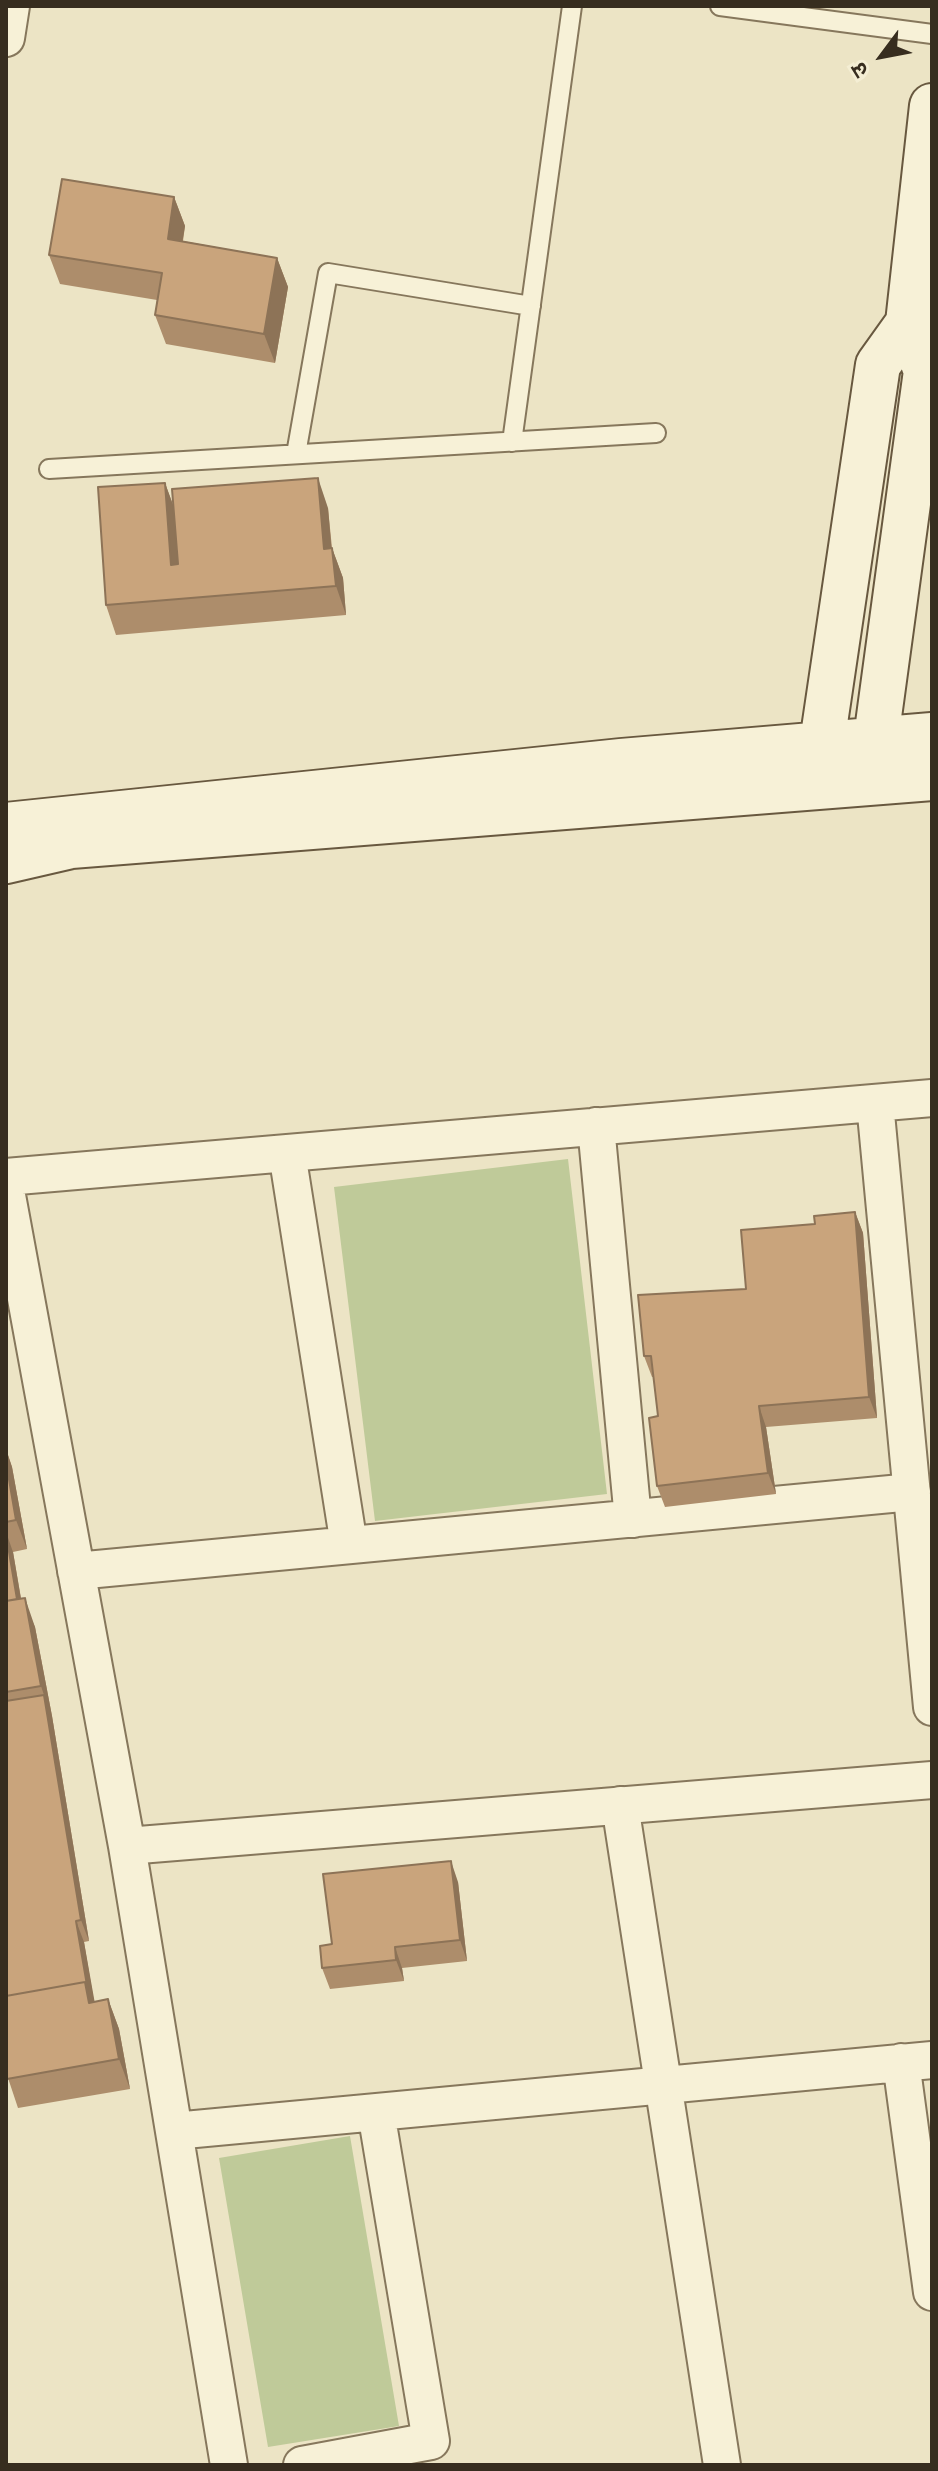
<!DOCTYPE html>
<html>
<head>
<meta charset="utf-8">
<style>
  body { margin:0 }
  #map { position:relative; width:938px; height:2471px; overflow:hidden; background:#ece4c5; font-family:Georgia,"Noto Sans Devanagari",serif }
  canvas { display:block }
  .frame { position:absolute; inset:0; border:8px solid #372d1f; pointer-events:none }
  .north { position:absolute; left:842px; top:16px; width:80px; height:80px; -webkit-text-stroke:6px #f4eed4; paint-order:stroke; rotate:238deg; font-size:22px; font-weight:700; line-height:32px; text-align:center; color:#372d1f }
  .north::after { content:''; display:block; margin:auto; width:28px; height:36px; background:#372d1f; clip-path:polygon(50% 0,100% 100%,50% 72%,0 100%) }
</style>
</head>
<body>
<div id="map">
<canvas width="938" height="2471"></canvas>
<div class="frame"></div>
<div class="north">उ</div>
</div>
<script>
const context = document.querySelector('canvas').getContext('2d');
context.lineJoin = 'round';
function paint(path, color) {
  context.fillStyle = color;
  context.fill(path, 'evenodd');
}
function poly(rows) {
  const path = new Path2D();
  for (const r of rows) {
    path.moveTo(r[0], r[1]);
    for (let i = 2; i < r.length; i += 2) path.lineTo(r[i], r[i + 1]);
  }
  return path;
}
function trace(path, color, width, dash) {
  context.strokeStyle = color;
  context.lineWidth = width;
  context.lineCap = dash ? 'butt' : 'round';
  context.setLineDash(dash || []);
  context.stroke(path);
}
const green = poly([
  [568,1159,607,1494,375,1521,334,1187],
  [350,2136,399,2426,268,2447,219,2158]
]);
const lane = poly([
  [720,6,932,34],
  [512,442,572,6],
  [296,454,328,273,531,306],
  [49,469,656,433]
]);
const street = poly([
  [6,38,11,6],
  [875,1103,932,1707],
  [596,1126,633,1519],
  [287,1153,349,1545],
  [6,1177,932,1098],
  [6,1190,127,1846,229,2465],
  [76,1571,912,1492],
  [620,1805,722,2465],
  [127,1846,932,1780],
  [901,2062,932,2292],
  [174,2131,932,2060],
  [302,2465,431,2441,376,2112]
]);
const secondary = poly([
  [872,768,926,371,908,323,932,106],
  [818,770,878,365,908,323],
  [6,825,621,761,932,735],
  [6,861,71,846,932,778]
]);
const wall = poly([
  [174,197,185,226,183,241,277,258,288,287,275,363,166,344,155,315,157,300,60,284,49,255],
  [165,483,173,505,328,508,332,548,343,578,346,615,116,635,106,605],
  [855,1212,863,1233,877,1418,766,1427,776,1494,665,1507,657,1486,658,1416,654,1377,652,1377,644,1356,746,1289,815,1224],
  [6,1449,12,1467,27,1549,13,1552,21,1598,35,1627,52,1716,89,1941,84,1942,94,2002,108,1999,119,2029,130,2089,18,2108,6,2072],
  [458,1882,467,1961,402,1968,404,1981,330,1989,322,1968,332,1944]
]);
const shadedWall = poly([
  [174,197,185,226,178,268,168,239],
  [277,258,288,287,275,363,264,334],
  [318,478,328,508,334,578,324,549],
  [165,483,176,513,181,594,171,565],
  [332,548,343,578,346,615,336,586],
  [855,1212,863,1233,877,1418,869,1397],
  [759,1406,766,1427,776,1494,768,1473],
  [6,1449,12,1467,27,1549,16,1520,6,1462],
  [6,1532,13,1552,26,1629,19,1608],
  [25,1598,35,1627,52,1716,89,1941,81,1920,44,1695,41,1686],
  [451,1861,458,1882,467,1961,460,1940],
  [76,1921,84,1942,100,2032,89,2003],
  [395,1947,402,1968,404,1981,396,1960],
  [108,1999,119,2029,130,2089,119,2059]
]);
const building = poly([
  [62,179,174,197,168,239,277,258,264,334,155,315,162,273,49,255,62,179],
  [318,478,324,549,332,548,336,586,106,605,98,487,165,483,171,565,178,564,172,489,318,478],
  [855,1212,869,1397,759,1406,768,1473,657,1486,649,1418,658,1416,651,1356,644,1356,638,1295,746,1289,741,1230,815,1224,814,1216,855,1212],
  [6,1462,16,1520,6,1522,6,1462],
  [6,1534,17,1599,6,1601,6,1534],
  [25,1598,41,1686,6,1692,6,1601,25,1598],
  [44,1695,81,1920,76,1921,88,1991,85,1982,6,1996,6,1701,44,1695],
  [451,1861,460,1940,395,1947,396,1960,322,1968,320,1946,332,1944,323,1874,451,1861],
  [85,1982,89,2003,108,1999,119,2059,7,2079,6,2072,6,1996,85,1982]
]);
paint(green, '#bfca99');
trace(lane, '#86775c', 22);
trace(street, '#86775c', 40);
trace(secondary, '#68583f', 48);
trace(lane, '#f7f1d7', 18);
trace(street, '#f7f1d7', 36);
trace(secondary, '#f7f1d7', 44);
paint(wall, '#ad8d6b');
paint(shadedWall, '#8d7357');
paint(building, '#c9a47c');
trace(building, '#8d7357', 2);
</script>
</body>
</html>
